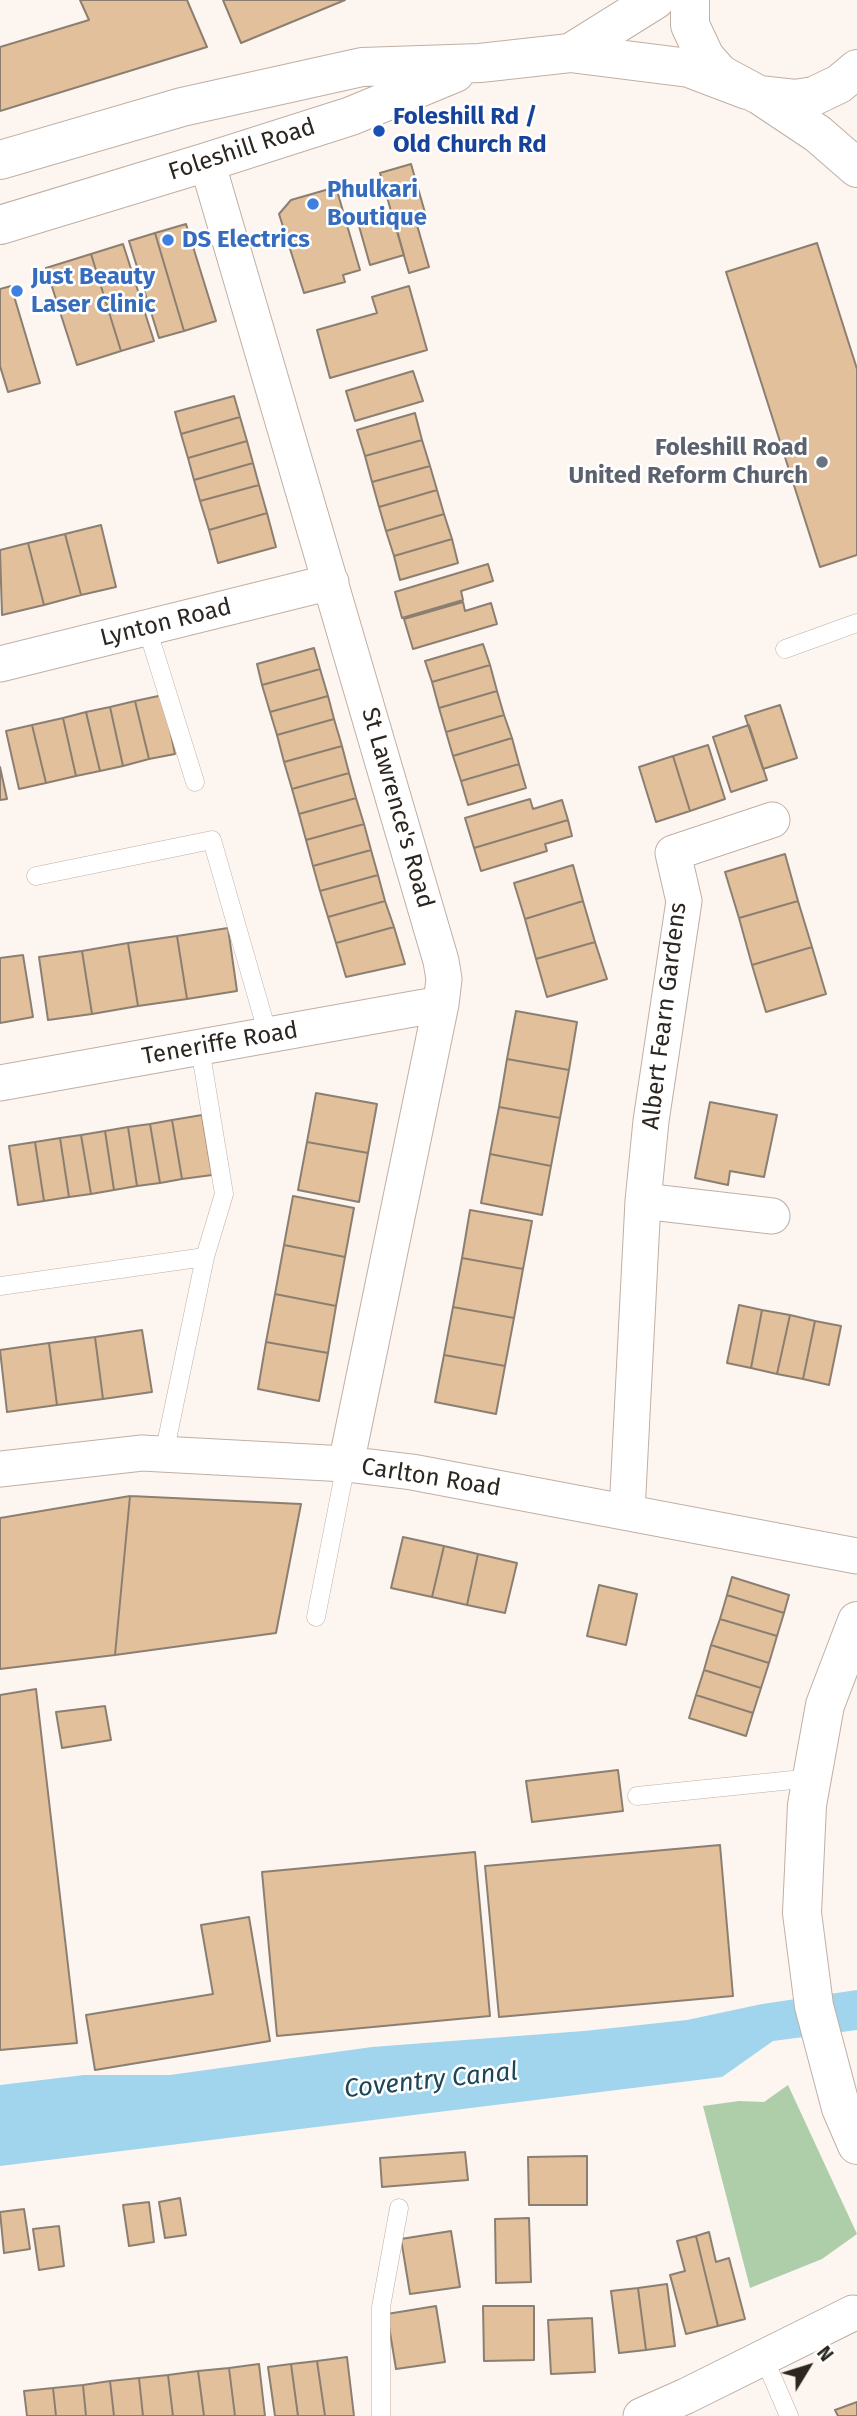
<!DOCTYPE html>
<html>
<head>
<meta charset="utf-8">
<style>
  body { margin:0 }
  #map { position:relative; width:857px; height:2416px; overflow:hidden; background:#fcf5f0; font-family:"Fira Sans",sans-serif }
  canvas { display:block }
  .north { position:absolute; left:773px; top:2332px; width:70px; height:70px; -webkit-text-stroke:5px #fff; paint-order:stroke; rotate:52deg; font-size:19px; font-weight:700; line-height:28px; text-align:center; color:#2c2621 }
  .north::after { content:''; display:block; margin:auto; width:24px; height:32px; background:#2c2621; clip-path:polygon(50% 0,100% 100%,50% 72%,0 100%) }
</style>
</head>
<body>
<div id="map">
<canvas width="857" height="2416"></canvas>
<div class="north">N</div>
</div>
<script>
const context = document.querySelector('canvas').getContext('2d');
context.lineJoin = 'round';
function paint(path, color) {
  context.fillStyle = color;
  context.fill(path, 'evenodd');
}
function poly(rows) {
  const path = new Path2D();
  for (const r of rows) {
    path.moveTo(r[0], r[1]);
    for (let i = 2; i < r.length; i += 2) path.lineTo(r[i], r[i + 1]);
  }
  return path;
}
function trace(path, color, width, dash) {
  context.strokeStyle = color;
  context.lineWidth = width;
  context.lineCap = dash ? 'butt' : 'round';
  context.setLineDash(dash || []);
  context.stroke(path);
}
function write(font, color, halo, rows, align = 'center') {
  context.font = font + ' "Fira Sans",sans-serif';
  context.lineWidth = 5;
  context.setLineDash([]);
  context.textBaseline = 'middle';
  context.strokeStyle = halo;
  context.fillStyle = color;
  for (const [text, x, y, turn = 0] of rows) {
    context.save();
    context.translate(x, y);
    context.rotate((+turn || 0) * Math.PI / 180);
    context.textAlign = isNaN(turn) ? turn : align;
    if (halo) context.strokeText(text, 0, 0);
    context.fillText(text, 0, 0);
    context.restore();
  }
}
const green = poly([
  [788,2085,857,2234,822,2259,750,2288,703,2106,739,2101,764,2102]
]);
const water = poly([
  [857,1990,857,2030,773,2041,722,2077,0,2166,0,2085,84,2075,170,2075,372,2047,584,2031,687,2020,762,2004]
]);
const building = poly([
  [80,0,187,0,207,47,0,111,0,47,89,20,80,0],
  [223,0,345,0,241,43,223,0],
  [411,164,426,216,415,218,429,267,409,273,380,173,411,164],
  [336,187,360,270,343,275,345,282,304,293,279,214,291,200,336,187],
  [393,216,404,255,370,265,359,226,393,216],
  [186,224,216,321,184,331,155,233,186,224],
  [155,233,184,331,159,338,129,241,155,233],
  [817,243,857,369,857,555,820,567,726,272,817,243],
  [123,244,154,341,121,351,91,254,123,244],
  [91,254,121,351,77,365,46,268,91,254],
  [11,286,40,383,8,392,0,366,0,289,11,286],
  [409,286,427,350,330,378,317,330,377,313,372,297,409,286],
  [413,371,423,401,355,421,346,391,413,371],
  [234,396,240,417,181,434,175,412,234,396],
  [415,413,422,440,365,456,357,430,415,413],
  [240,417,247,441,188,458,181,434,240,417],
  [422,440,430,466,372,482,365,456,422,440],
  [247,441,253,463,194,480,188,458,247,441],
  [253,463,259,485,200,501,194,480,253,463],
  [430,466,437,490,379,507,372,482,430,466],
  [259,485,267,513,209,530,200,501,259,485],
  [437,490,444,514,386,531,379,507,437,490],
  [267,513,276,547,218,563,209,530,267,513],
  [444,514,452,539,394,556,386,531,444,514],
  [101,525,116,587,81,595,65,534,101,525],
  [65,534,81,595,44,605,28,543,65,534],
  [452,539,458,563,400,580,394,556,452,539],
  [28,543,44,605,2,615,0,550,28,543],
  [488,564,493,581,461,591,463,600,402,618,395,592,488,564],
  [463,602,465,611,491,603,497,624,413,649,404,619,463,602],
  [483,644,490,665,432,682,425,661,483,644],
  [314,648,320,669,262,685,257,664,314,648],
  [490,665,497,691,439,708,432,682,490,665],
  [320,669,328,696,270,712,262,685,320,669],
  [497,691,504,715,446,732,439,708,497,691],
  [163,695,175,754,149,759,135,701,163,695],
  [328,696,334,719,277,735,270,712,328,696],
  [135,701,149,759,123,766,110,707,135,701],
  [780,705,797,758,763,769,745,716,780,705],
  [110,707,123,766,100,771,86,712,110,707],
  [86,712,100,771,76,776,63,718,86,712],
  [504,715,512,738,453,756,446,732,504,715],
  [63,718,76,776,46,783,32,725,63,718],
  [334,719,342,746,284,762,277,735,334,719],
  [32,725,46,783,19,789,6,731,32,725],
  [749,725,767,780,731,792,713,737,749,725],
  [512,738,519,764,461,781,453,756,512,738],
  [708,745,725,799,690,811,673,756,708,745],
  [342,746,349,773,292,789,284,762,342,746],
  [673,756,690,811,656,822,639,767,673,756],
  [519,764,526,788,468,805,461,781,519,764],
  [0,767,7,799,0,800,0,767],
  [349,773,356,798,299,814,292,789,349,773],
  [356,798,364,824,306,840,299,814,356,798],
  [530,799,533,809,562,800,568,820,474,848,465,818,530,799],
  [568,820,572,836,545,844,547,851,481,871,474,848,568,820],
  [364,824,371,850,313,866,306,840,364,824],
  [371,850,378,875,320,891,313,866,371,850],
  [785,854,798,901,739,918,725,872,785,854],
  [573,865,583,901,525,919,514,883,573,865],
  [378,875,385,901,328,917,320,891,378,875],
  [385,901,394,927,336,943,328,917,385,901],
  [583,901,595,942,536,959,525,919,583,901],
  [798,901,812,947,752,965,739,918,798,901],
  [394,927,405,964,346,977,336,943,394,927],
  [228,928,237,991,187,999,177,936,228,928],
  [177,936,187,999,138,1006,128,943,177,936],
  [595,942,607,979,547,997,536,959,595,942],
  [128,943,138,1006,92,1014,82,951,128,943],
  [812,947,826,994,766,1012,752,965,812,947],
  [82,951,92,1014,48,1020,39,957,82,951],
  [23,955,33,1017,0,1023,0,958,23,955],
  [516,1011,577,1022,569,1070,507,1059,516,1011],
  [507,1059,569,1070,560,1118,499,1107,507,1059],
  [316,1093,377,1104,368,1153,307,1142,316,1093],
  [710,1102,777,1115,764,1177,730,1171,728,1185,695,1178,710,1102],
  [499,1107,560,1118,551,1166,490,1154,499,1107],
  [202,1115,212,1175,182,1179,172,1120,202,1115],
  [172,1120,182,1179,160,1183,150,1124,172,1120],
  [150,1124,160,1183,137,1186,128,1127,150,1124],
  [128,1127,137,1186,114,1190,105,1131,128,1127],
  [105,1131,114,1190,91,1194,81,1135,105,1131],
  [81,1135,91,1194,69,1197,60,1138,81,1135],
  [60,1138,69,1197,44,1201,35,1142,60,1138],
  [35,1142,44,1201,18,1205,9,1146,35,1142],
  [307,1142,368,1153,359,1202,298,1190,307,1142],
  [490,1154,551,1166,542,1215,481,1203,490,1154],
  [293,1196,354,1208,345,1257,284,1245,293,1196],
  [470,1210,532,1221,523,1269,462,1258,470,1210],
  [284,1245,345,1257,336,1306,275,1294,284,1245],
  [462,1258,523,1269,514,1318,453,1307,462,1258],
  [275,1294,336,1306,328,1353,266,1342,275,1294],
  [739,1305,762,1310,751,1368,727,1363,739,1305],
  [453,1307,514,1318,505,1366,444,1355,453,1307],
  [762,1310,790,1315,777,1374,751,1368,762,1310],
  [790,1315,815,1321,803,1379,777,1374,790,1315],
  [815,1321,841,1326,829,1385,803,1379,815,1321],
  [142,1330,152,1392,103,1399,95,1337,142,1330],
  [95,1337,103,1399,57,1405,49,1343,95,1337],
  [266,1342,328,1353,319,1401,258,1389,266,1342],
  [49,1343,57,1405,7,1412,0,1350,49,1343],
  [444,1355,505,1366,496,1414,435,1402,444,1355],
  [130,1496,301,1504,276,1633,115,1655,130,1496],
  [130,1496,115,1655,0,1669,0,1518,130,1496],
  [403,1537,444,1546,432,1597,391,1588,403,1537],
  [444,1546,478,1554,467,1605,432,1597,444,1546],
  [478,1554,517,1563,505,1613,467,1605,478,1554],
  [732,1577,789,1595,784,1613,727,1595,732,1577],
  [599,1585,637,1594,626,1645,587,1636,599,1585],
  [727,1595,784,1613,777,1636,720,1619,727,1595],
  [720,1619,777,1636,769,1663,711,1645,720,1619],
  [711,1645,769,1663,761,1688,704,1670,711,1645],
  [704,1670,761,1688,753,1713,696,1695,704,1670],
  [36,1689,77,2043,0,2050,0,1695,36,1689],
  [696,1695,753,1713,746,1736,689,1718,696,1695],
  [105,1706,111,1740,62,1748,56,1712,105,1706],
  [618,1770,623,1811,532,1822,526,1781,618,1770],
  [720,1845,733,1996,499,2017,485,1866,720,1845],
  [475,1852,490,2016,277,2036,262,1872,475,1852],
  [249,1917,270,2041,95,2070,86,2015,213,1994,201,1925,249,1917],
  [465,2152,468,2180,382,2187,380,2158,465,2152],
  [587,2156,587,2205,529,2205,528,2157,587,2156],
  [180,2198,186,2235,165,2238,159,2202,180,2198],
  [149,2202,154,2242,129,2246,123,2205,149,2202],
  [24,2209,30,2249,4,2253,0,2212,24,2209],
  [529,2218,531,2282,496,2283,495,2219,529,2218],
  [59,2226,64,2266,39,2270,33,2229,59,2226],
  [451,2231,460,2287,410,2294,401,2239,451,2231],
  [709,2232,716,2262,729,2258,745,2319,718,2326,696,2236,709,2232],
  [696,2236,718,2326,686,2334,670,2275,685,2271,677,2241,696,2236],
  [667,2284,675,2346,646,2350,638,2288,667,2284],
  [638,2288,646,2350,619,2353,611,2291,638,2288],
  [436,2306,445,2362,396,2369,387,2314,436,2306],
  [483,2306,534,2306,534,2360,484,2361,483,2306],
  [592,2318,595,2372,551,2374,548,2320,592,2318],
  [347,2357,354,2416,325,2416,317,2361,347,2357],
  [317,2361,325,2416,298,2416,291,2364,317,2361],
  [259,2364,265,2416,235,2416,229,2368,259,2364],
  [291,2364,298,2416,275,2416,268,2367,291,2364],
  [229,2368,235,2416,204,2416,198,2371,229,2368],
  [198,2371,204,2416,173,2416,168,2375,198,2371],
  [168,2375,173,2416,143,2416,139,2378,168,2375],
  [139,2378,143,2416,114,2416,110,2381,139,2378],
  [110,2381,114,2416,86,2416,83,2385,110,2381],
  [83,2385,86,2416,56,2416,53,2388,83,2385],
  [53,2388,56,2416,27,2416,24,2391,53,2388],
  [857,2402,857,2416,838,2416,835,2410,857,2402]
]);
const service = poly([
  [147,628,195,782],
  [785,649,857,623],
  [36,876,212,840,268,1035],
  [0,1286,205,1257],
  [164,1454,205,1257,224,1194,200,1048],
  [316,1617,346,1464],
  [637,1796,812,1778],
  [764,2358,789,2416],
  [381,2416,381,2307,399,2208]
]);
const minor = poly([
  [207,162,441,961,444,979,441,1004,346,1464],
  [0,664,331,582],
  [0,1083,441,1004],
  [643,1201,772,1216],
  [0,1469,142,1453,346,1464,412,1472,857,1556],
  [627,1512,643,1201,651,1121,684,901,673,853,772,820],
  [641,2416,686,2396,853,2313]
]);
const secondary = poly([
  [690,0,690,25,705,57,720,74,759,95,795,99,814,96,839,84,857,69],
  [570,53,655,0],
  [761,96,818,134,857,168],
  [0,160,182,107,362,67,480,63,570,53,689,68,747,90],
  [0,225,207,162,351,116,455,73],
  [857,1621,825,1705,807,1805,802,1913,814,2006,841,2108,857,2145]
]);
const markers = [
  [379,131,7,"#1a4fb4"],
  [313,204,7,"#3f7fe0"],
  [168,240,7,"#3f7fe0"],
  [17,291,7,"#3f7fe0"],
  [822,462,7,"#6b7280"]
];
const transitNames = [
  ["Foleshill Rd /",393,117],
  ["Old Church Rd",393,145]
];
const streetNames = [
  ["Foleshill Road",242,150,-18],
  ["Lynton Road",166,623,-14],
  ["St Lawrence's Road",397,808,74],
  ["Albert Fearn Gardens",665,1016,-83],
  ["Teneriffe Road",220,1044,-10],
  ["Carlton Road",431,1478,9]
];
const shopNames = [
  ["Phulkari",327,190],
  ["Boutique",327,218],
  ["DS Electrics",182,240],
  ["Just Beauty",31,277],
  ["Laser Clinic",31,305]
];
const worshipNames = [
  ["Foleshill Road",808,448],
  ["United Reform Church",808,476]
];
const waterNames = [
  ["Coventry Canal",431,2081,-6]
];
paint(green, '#aeceaa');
paint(water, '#a1d5ed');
paint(building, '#e2c09b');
trace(building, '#8c7f71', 2);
trace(service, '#c0afa3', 19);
trace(minor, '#c0afa3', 37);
trace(secondary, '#c0afa3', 40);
trace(service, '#fff', 18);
trace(minor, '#fff', 35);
trace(secondary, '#fff', 38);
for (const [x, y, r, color] of markers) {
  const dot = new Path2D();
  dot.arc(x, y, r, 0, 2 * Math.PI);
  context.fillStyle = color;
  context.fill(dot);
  trace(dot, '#fff', 2.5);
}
write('bold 24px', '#164399', '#fff', transitNames, 'left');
write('24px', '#2c2621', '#fff', streetNames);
write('bold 24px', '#366cbe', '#fff', shopNames, 'left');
write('bold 24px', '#5b616d', '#fff', worshipNames, 'right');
write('italic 26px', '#1a4657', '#fff', waterNames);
</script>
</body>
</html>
